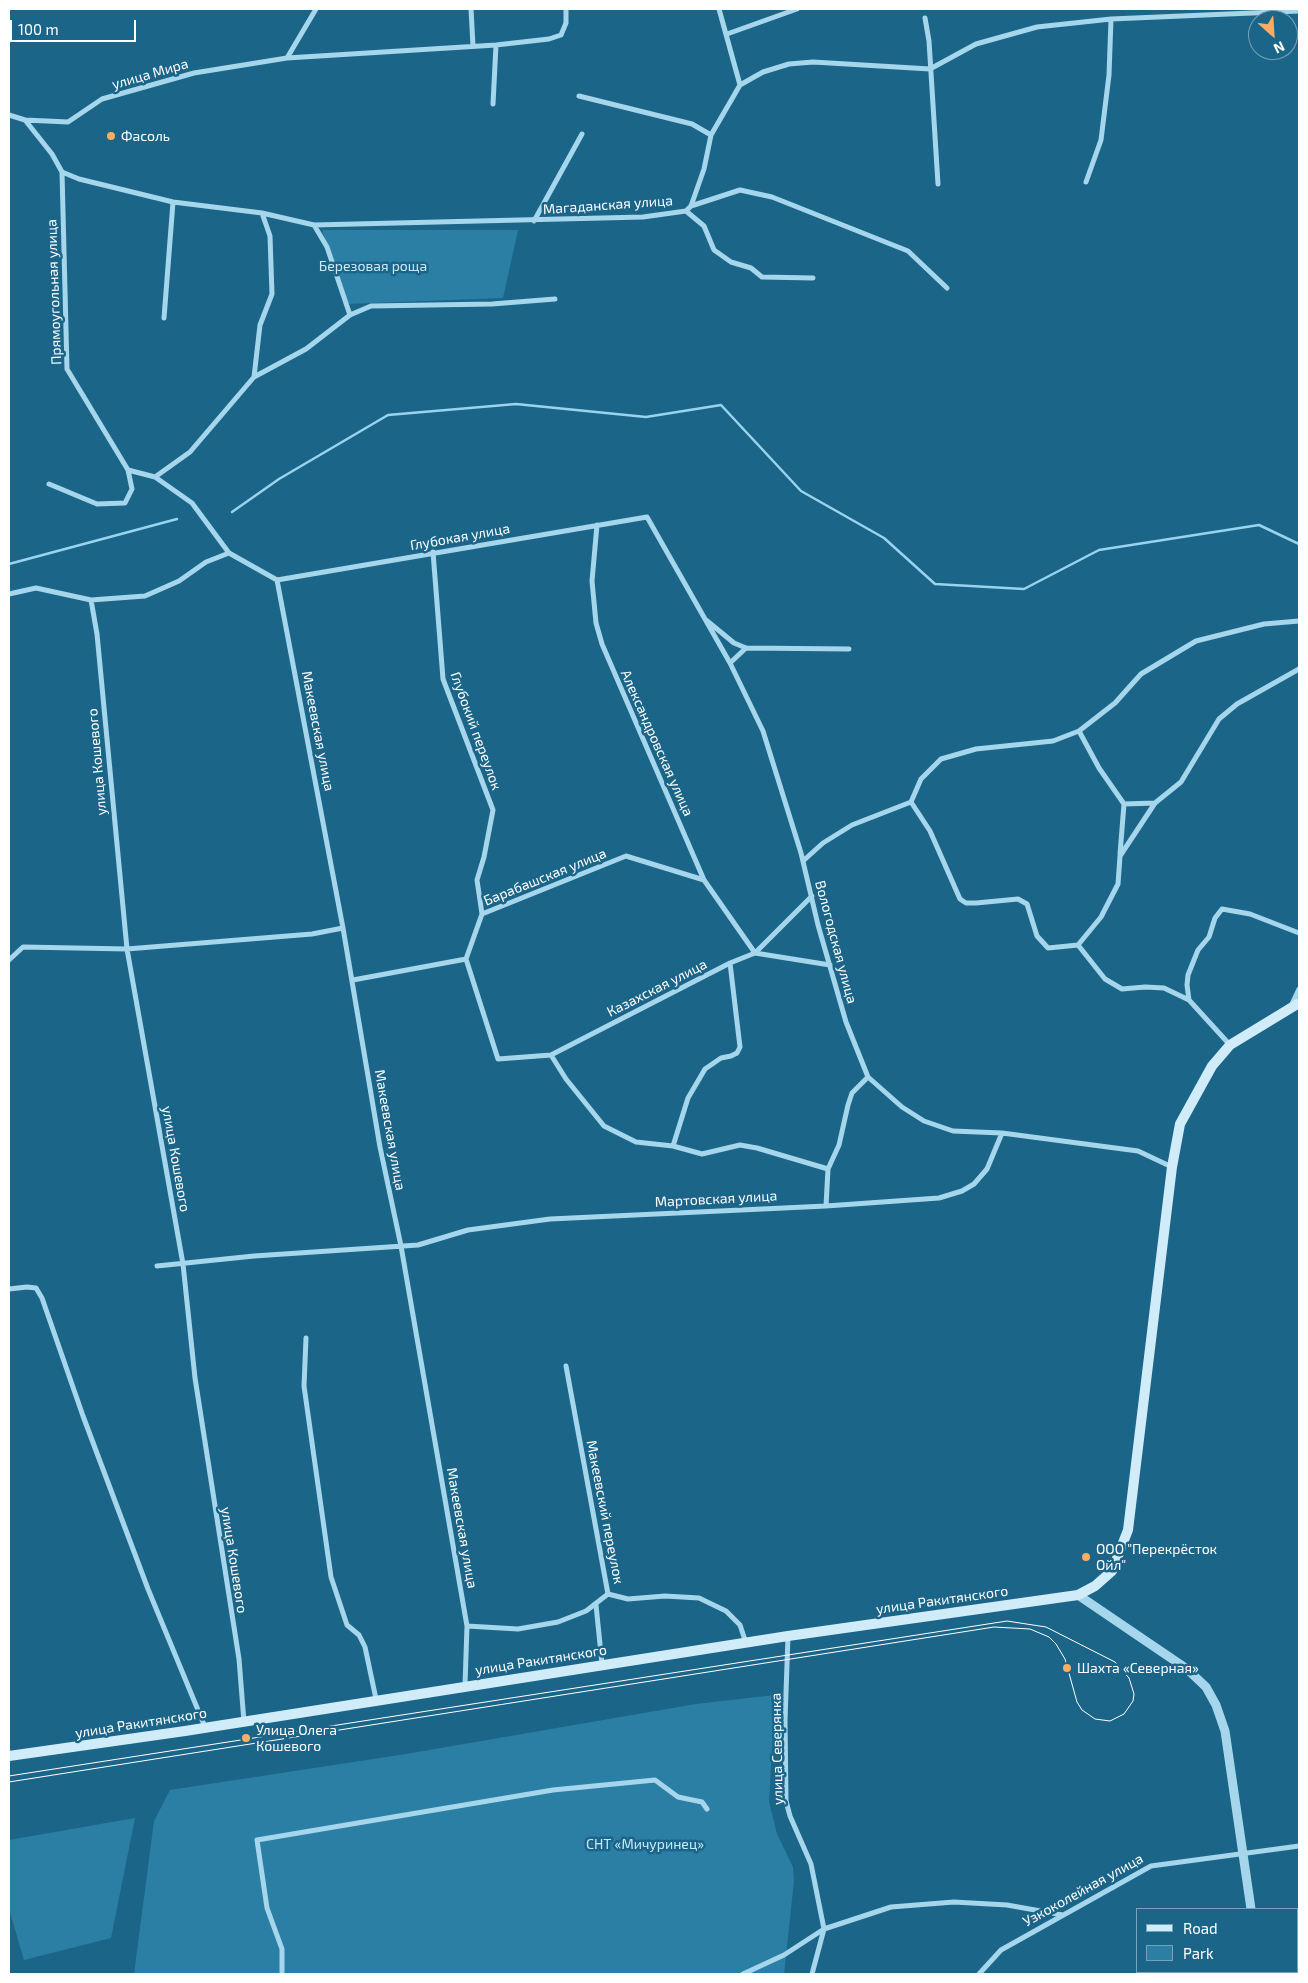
<!DOCTYPE html>
<html>
<head>
<meta charset="utf-8">
<style>
  body { margin:0 }
  #map { position:relative; width:1308px; height:1983px; overflow:hidden; background:#1b6589; font-family:"Exo 2",sans-serif }
  canvas { display:block }
  .frame { position:absolute; inset:0; border:10px solid #fff; pointer-events:none }
  .legend { position:absolute; left:1136px; top:1908px; width:162px; height:65px; box-sizing:border-box; background:#1b6589; border:1px solid #76a3b8; margin:0; padding:6px 9px; list-style:none; font-size:15px; color:#fff }
  .legend li { display:flex; align-items:center; gap:10px; height:25px }
  .legend b { width:25px; border:1px solid #76a3b8 }
  .north { position:absolute; left:1248px; top:10px; width:50px; height:50px; box-sizing:border-box; background:#1b6589; border:1px solid #76a3b8; border-radius:50%; rotate:154deg; font-size:14px; font-weight:700; line-height:20px; text-align:center; color:#fff }
  .north::after { content:''; display:block; margin:auto; width:18px; height:22px; background:#fdac62; clip-path:polygon(50% 0,100% 100%,50% 72%,0 100%) }
  .scale { position:absolute; left:10px; top:20px; width:126px; height:22px; box-sizing:border-box; border:2px solid #fff; border-top:0; padding-left:6px; font-size:15px; line-height:18px; white-space:nowrap; color:#fff; -webkit-text-stroke:4px #1b6589; paint-order:stroke }
</style>
</head>
<body>
<div id="map">
<canvas width="1308" height="1983"></canvas>
<div class="frame"></div>
<ul class="legend">
<li><b style="height:6px;background:#d1ecf9"></b>Road</li>
<li><b style="height:14px;background:#2b7fa5"></b>Park</li>
</ul>
<div class="north">N</div>
<div class="scale">100 m</div>
</div>
<script>
const context = document.querySelector('canvas').getContext('2d');
context.lineJoin = 'round';
function paint(path, color) {
  context.fillStyle = color;
  context.fill(path, 'evenodd');
}
function poly(rows) {
  const path = new Path2D();
  for (const r of rows) {
    path.moveTo(r[0], r[1]);
    for (let i = 2; i < r.length; i += 2) path.lineTo(r[i], r[i + 1]);
  }
  return path;
}
function trace(path, color, width, dash) {
  context.strokeStyle = color;
  context.lineWidth = width;
  context.lineCap = dash ? 'butt' : 'round';
  context.setLineDash(dash || []);
  context.stroke(path);
}
function write(font, color, halo, rows, align = 'center') {
  context.font = font + ' "Exo 2",sans-serif';
  context.lineWidth = 5;
  context.setLineDash([]);
  context.textBaseline = 'middle';
  context.strokeStyle = halo;
  context.fillStyle = color;
  for (const [text, x, y, turn = 0] of rows) {
    context.save();
    context.translate(x, y);
    context.rotate((+turn || 0) * Math.PI / 180);
    context.textAlign = isNaN(turn) ? turn : align;
    if (halo) context.strokeText(text, 0, 0);
    context.fillText(text, 0, 0);
    context.restore();
  }
}
const green = poly([
  [322,230,518,230,503,298,347,304],
  [775,1695,769,1802,777,1834,793,1867,794,1881,784,1974,134,1974,154,1821,170,1790,406,1754,696,1704],
  [135,1818,111,1938,24,1960,9,1909,9,1840]
]);
const stream = poly([
  [232,512,279,479,388,415,516,404,646,417,721,405,801,491,884,538,935,584,1024,589,1099,550,1259,525,1299,544],
  [9,564,177,519]
]);
const minor = poly([
  [471,9,473,46],
  [719,9,740,85],
  [925,18,929,41,938,184],
  [727,34,797,9],
  [287,58,316,9],
  [579,96,692,124,711,135],
  [493,104,496,45],
  [9,115,25,120,52,154,62,172,79,179,173,202,262,213,314,225,643,217,686,211,691,206,704,169,711,135,740,85,763,72,789,64,813,62,930,69,976,44,1037,27,1111,19,1299,11],
  [25,120,68,122,102,99,194,73,287,58,496,45,549,39,561,35,566,23,566,9],
  [62,172,67,369,128,470,155,477,192,503,229,553],
  [1086,182,1101,140,1109,75,1111,19],
  [691,206,740,190,772,197,908,251,947,288],
  [686,211,704,226,714,250,731,262,751,268,762,277,813,278],
  [534,221,582,134],
  [314,225,327,247,350,315],
  [164,318,173,202],
  [254,377,260,325,272,294,270,236,262,213],
  [155,477,190,452,254,377,306,349,350,315,371,306,492,304,555,299],
  [49,484,97,504,125,503,132,489,128,470],
  [597,525,592,581,596,623,602,644,704,880,755,953,812,896],
  [433,552,443,679,493,810,484,857,477,880,482,914],
  [277,580,647,517,730,663,763,731,801,853,818,925,846,1022,868,1077,902,1107,924,1121,953,1131,1002,1133,1138,1151,1172,1167],
  [277,580,343,928,380,1147,401,1246,467,1626,465,1685],
  [9,594,36,588,91,600,145,596,179,581,206,562,229,553,277,580],
  [91,600,97,634,127,949,183,1264,195,1378,239,1659,244,1722],
  [706,620,734,643,746,648,849,649],
  [730,663,746,648],
  [1079,731,1099,768,1124,804,1155,803],
  [911,802,930,831,960,899,966,903,976,903,1018,899,1027,904,1037,936,1048,948,1078,945],
  [1120,854,1124,804],
  [803,861,823,843,852,825,911,802,921,779,941,759,976,749,1053,741,1079,731,1115,703,1141,674,1196,641,1264,624,1299,621],
  [704,880,626,856,482,914,466,959,498,1059,551,1055,730,963,755,953,830,965],
  [9,960,23,947,127,949,312,934,343,928],
  [353,980,466,959],
  [1189,1000,1187,985,1188,975,1198,950,1209,937,1215,918,1222,909,1250,914,1299,933],
  [1292,1004,1299,989],
  [1230,1045,1189,1000,1164,988,1145,987,1122,989,1105,979,1078,945,1101,917,1118,884,1120,856,1155,803,1181,782,1219,719,1237,704,1299,669],
  [551,1055,566,1079,604,1126,636,1142,673,1146,702,1154,740,1145,757,1148,828,1169],
  [673,1146,688,1098,705,1069,721,1058,731,1056,737,1053,740,1047,730,963],
  [826,1206,828,1169,839,1145,848,1105,852,1093,868,1077],
  [157,1266,254,1256,418,1245,468,1230,550,1219,826,1206,939,1198,962,1191,974,1184,987,1169,1002,1133],
  [9,1289,27,1287,36,1288,42,1298,83,1416,148,1589,205,1727],
  [306,1338,304,1386,331,1577,347,1625,359,1635,365,1647,376,1699],
  [566,1366,608,1594,628,1599,665,1596,699,1598,726,1611,740,1625,746,1643],
  [596,1605,602,1664],
  [467,1626,518,1629,558,1622,586,1611,608,1594],
  [788,1636,785,1721,786,1801,790,1816,811,1864,824,1929,812,1974],
  [282,1974,282,1949,267,1908,257,1840,553,1790,655,1780,678,1797,702,1802,707,1809],
  [743,1974,784,1955,824,1929,891,1907,954,1902,1007,1905,1063,1915],
  [979,1974,1001,1950,1151,1866,1299,1846]
]);
const tertiary = poly([
  [1078,1595,1187,1669,1206,1687,1216,1705,1225,1731,1251,1909],
  [1266,1972,1267,1974]
]);
const secondary = poly([
  [9,1756,185,1731,788,1636,1078,1595,1095,1586,1112,1571,1128,1530,1172,1167,1180,1124,1212,1066,1230,1045,1299,1003]
]);
const tram = poly([
  [9,1776,1007,1621,1046,1627,1115,1662,1129,1678,1134,1694,1133,1701,1124,1714,1110,1721,1095,1719,1082,1710,1077,1702,1065,1659,1056,1644,1049,1637,1030,1629,994,1627,9,1782]
]);
const markers = [
  [111,136,5,"#fdac62"],
  [1086,1557,5,"#fdac62"],
  [1067,1668,5,"#fdac62"],
  [246,1738,5,"#fdac62"]
];
const streetNames = [
  ["улица Мира",150,74,-16],
  ["Магаданская улица",608,205,-4],
  ["Прямоугольная улица",54,292,-92],
  ["Глубокая улица",460,537,-10],
  ["Макеевская улица",318,731,79],
  ["Глубокий переулок",476,731,70],
  ["Александровская улица",657,743,66],
  ["улица Кошевого",97,762,-95],
  ["Барабашская улица",545,877,-22],
  ["Вологодская улица",836,942,75],
  ["Казахская улица",657,988,-27],
  ["Макеевская улица",390,1130,80],
  ["улица Кошевого",176,1159,80],
  ["Мартовская улица",716,1199,-3],
  ["Макеевский переулок",605,1512,79],
  ["Макеевская улица",462,1528,80],
  ["улица Кошевого",234,1560,81],
  ["улица Ракитянского",942,1600,-8],
  ["улица Ракитянского",541,1660,-9],
  ["улица Ракитянского",141,1723,-9],
  ["улица Северянка",777,1749,-91],
  ["Узкоколейная улица",1083,1890,-29]
];
const poiNames = [
  ["Фасоль",121,136],
  ["ООО \"Перекрёсток",1096,1549],
  ["Ойл\"",1096,1565],
  ["Шахта «Северная»",1077,1668],
  ["Улица Олега",256,1730],
  ["Кошевого",256,1746]
];
const parkNames = [
  ["Березовая роща",373,266],
  ["СНТ «Мичуринец»",645,1844]
];
paint(green, '#2b7fa5');
trace(stream, '#98d4ee', 2.5);
trace(minor, '#a5d6ec', 5);
trace(tertiary, '#a5d6ec', 9);
trace(secondary, '#d1ecf9', 10);
trace(tram, '#fff', 1);
for (const [x, y, r, color] of markers) {
  const dot = new Path2D();
  dot.arc(x, y, r, 0, 2 * Math.PI);
  context.fillStyle = color;
  context.fill(dot);
  trace(dot, '#1b6589', 2);
}
write('14px', '#fff', '#1b6589', streetNames);
write('14px', '#fff', '#1b6589', poiNames, 'left');
write('14px', '#caeaf9', '#1b6589', parkNames);
</script>
</body>
</html>
